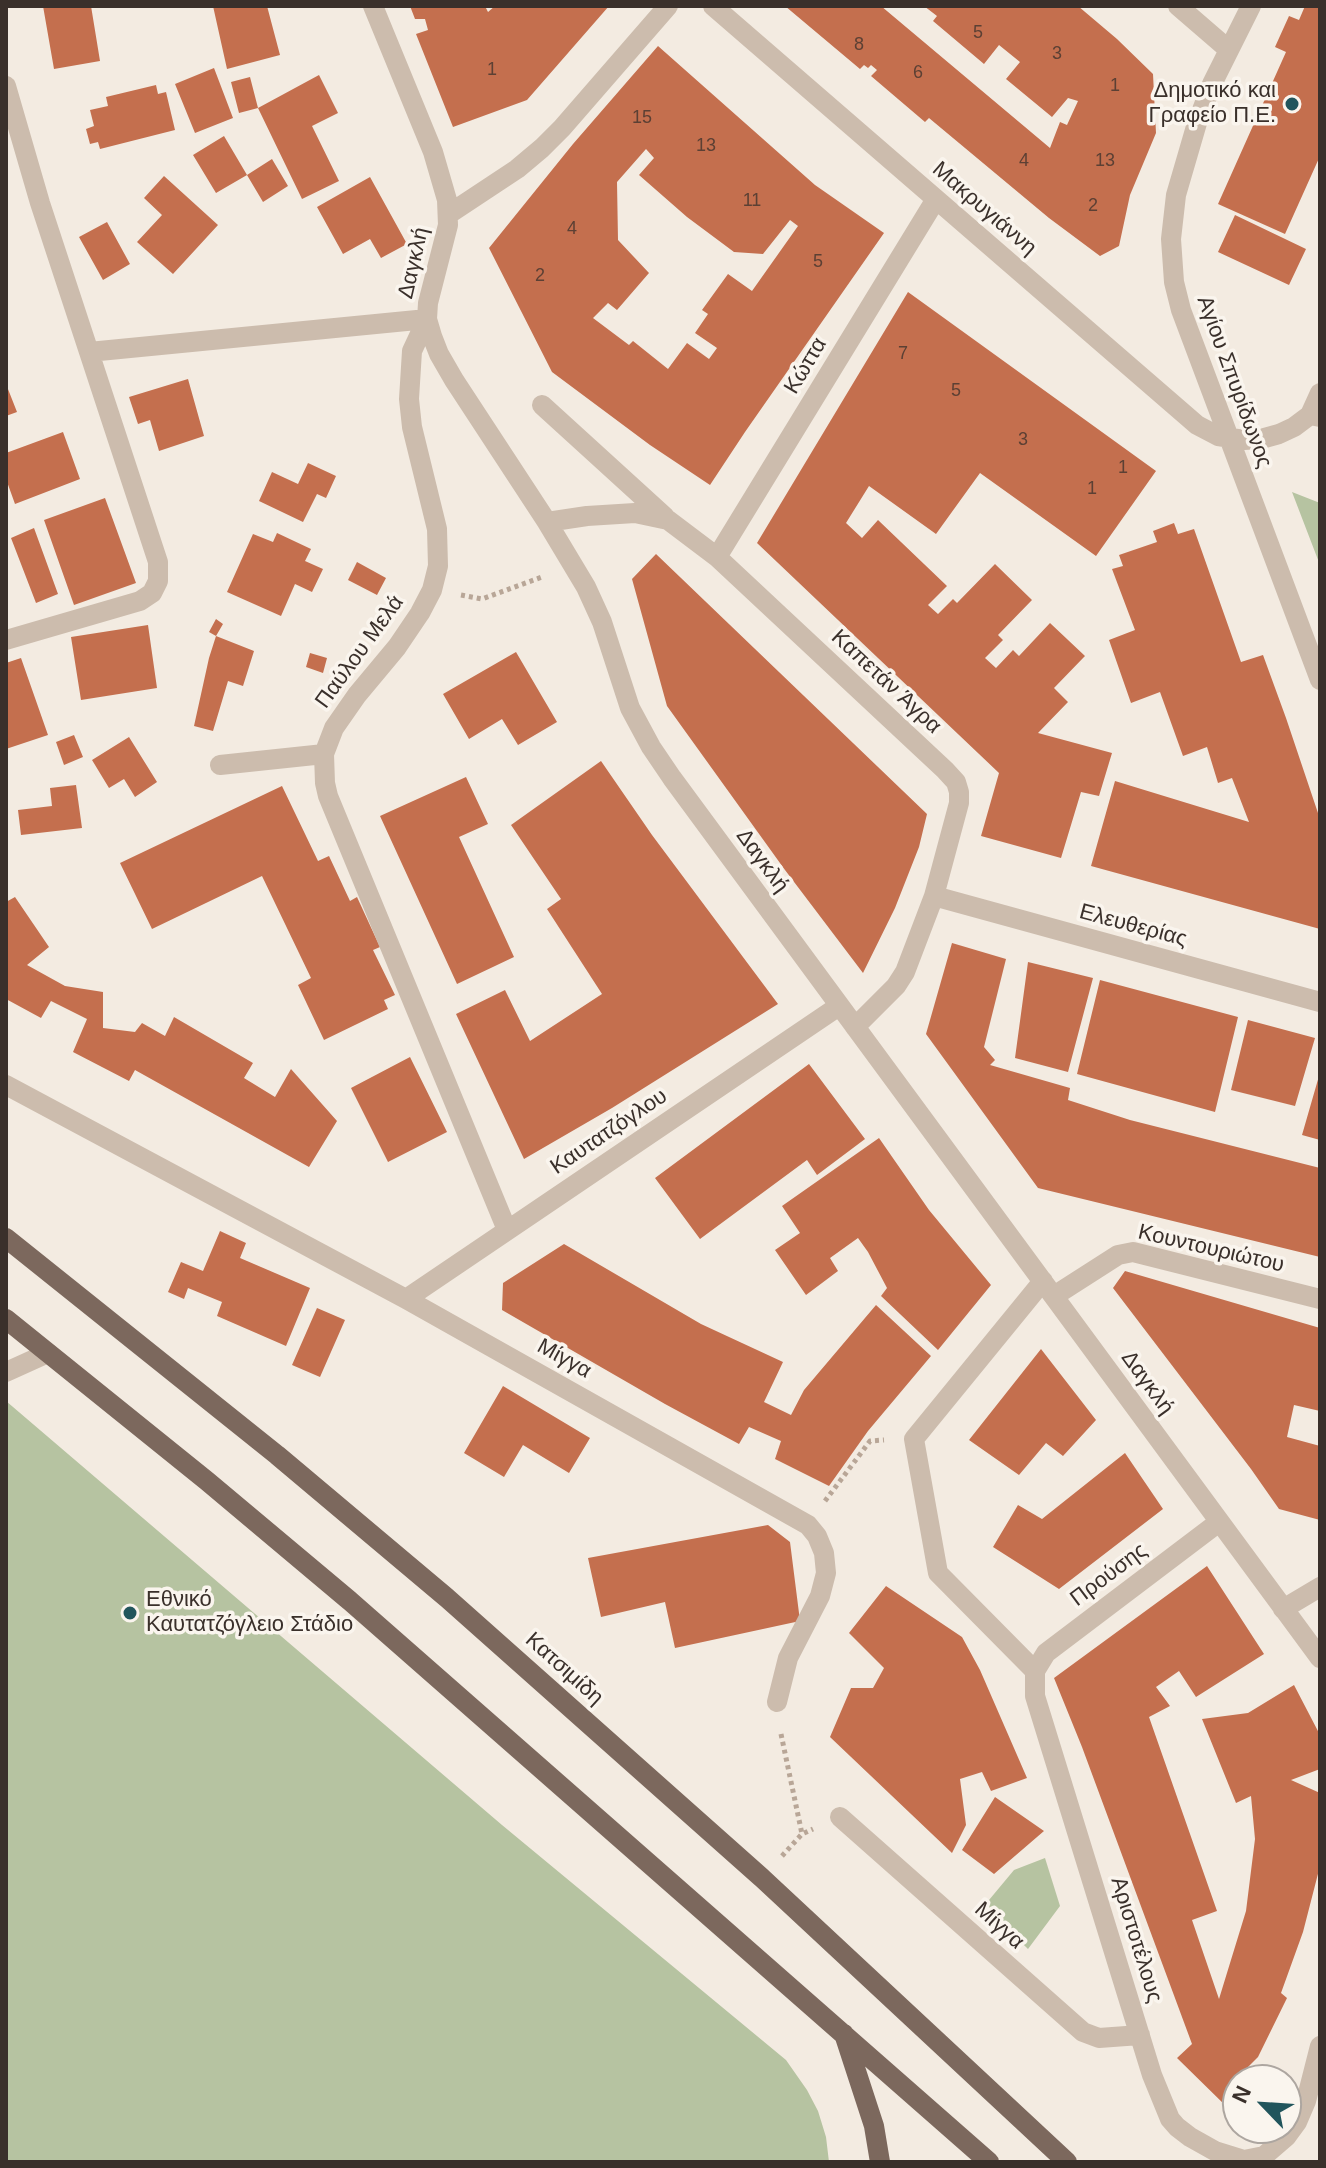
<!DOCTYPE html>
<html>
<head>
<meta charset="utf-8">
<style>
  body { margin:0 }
  #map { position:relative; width:1326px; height:2168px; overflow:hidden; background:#f3ebe1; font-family:Helvetica,sans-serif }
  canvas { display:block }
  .frame { position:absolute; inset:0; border:8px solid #3a302b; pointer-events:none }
  .north { position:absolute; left:1222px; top:2064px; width:80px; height:80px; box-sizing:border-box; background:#faf5ee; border:2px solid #ada6a0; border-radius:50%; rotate:295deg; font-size:22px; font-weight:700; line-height:32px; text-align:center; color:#3a302b }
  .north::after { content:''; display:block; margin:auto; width:28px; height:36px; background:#21555c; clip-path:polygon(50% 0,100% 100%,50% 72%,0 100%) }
</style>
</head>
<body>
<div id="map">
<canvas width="1326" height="2168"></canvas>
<div class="frame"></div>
<div class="north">N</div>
</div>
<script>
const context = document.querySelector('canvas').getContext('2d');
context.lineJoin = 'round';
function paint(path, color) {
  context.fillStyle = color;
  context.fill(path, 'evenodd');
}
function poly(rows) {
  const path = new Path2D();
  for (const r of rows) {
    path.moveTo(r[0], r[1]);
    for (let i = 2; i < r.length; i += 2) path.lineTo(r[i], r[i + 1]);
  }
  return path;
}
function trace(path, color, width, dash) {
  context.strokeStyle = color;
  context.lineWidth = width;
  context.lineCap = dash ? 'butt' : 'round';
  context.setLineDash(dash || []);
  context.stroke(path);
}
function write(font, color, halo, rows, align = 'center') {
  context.font = font + ' Helvetica,sans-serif';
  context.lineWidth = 7;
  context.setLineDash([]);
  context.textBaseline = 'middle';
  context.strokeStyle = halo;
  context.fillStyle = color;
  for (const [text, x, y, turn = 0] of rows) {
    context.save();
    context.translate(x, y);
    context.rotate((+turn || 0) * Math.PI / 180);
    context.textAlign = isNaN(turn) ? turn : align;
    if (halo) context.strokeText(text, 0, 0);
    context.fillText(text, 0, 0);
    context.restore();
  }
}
const green = poly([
  [1292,492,1320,503,1320,565],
  [6,1401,502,1825,786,2060,807,2090,818,2111,826,2137,829,2162,6,2162],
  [1045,1858,1060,1906,1028,1949,984,1906,1014,1870]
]);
const building = poly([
  [43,6,91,6,100,61,54,69],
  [213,6,267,6,280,55,227,69],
  [410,6,485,6,488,12,495,6,609,6,527,100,453,127,416,34,428,30,425,19,415,19],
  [785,6,881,6,1050,148,1060,122,1067,125,1078,101,1068,98,1052,117,1006,79,1020,62,999,45,984,64,933,21,937,16,924,6,1078,6,1117,39,1153,74,1156,133,1130,195,1119,246,1100,256,1049,218,929,118,925,122,871,76,877,70,871,65,868,68,864,65,860,69],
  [1305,6,1320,6,1320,156,1285,234,1218,204,1286,52,1275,47,1289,16,1299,20],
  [658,46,815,185,884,233,745,432,710,485,650,445,552,372,489,248,573,144],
  [646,149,654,158,639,175,687,217,734,252,763,254,790,220,798,226,752,291,728,274,702,310,708,314,695,333,717,348,709,359,687,343,668,369,633,341,629,345,593,318,608,303,617,310,649,273,618,240,617,182],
  [214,68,233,118,195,133,175,84],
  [319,75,338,113,312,126,339,181,302,199,258,108,239,113,231,82,250,77,258,108],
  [156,85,158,94,166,92,175,130,100,149,98,142,90,144,86,129,94,126,90,110,108,106,106,97],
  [224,136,247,175,272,159,288,186,263,202,247,175,216,193,193,155],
  [164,176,218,225,173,274,137,242,162,215,144,198],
  [370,177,407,244,381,258,370,239,343,254,317,207],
  [1235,215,1306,249,1289,285,1218,252],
  [107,222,130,264,103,280,79,237],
  [908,292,1156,471,1096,556,980,473,936,534,869,486,846,523,862,538,878,520,947,586,928,605,938,614,953,599,957,603,995,564,1032,600,998,635,1003,640,985,658,996,668,1013,650,1019,656,1050,623,1085,656,1054,688,1068,702,1038,733,1112,753,1099,796,1081,792,1061,858,981,836,999,773,757,543],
  [188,379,204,436,159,451,150,420,138,424,129,397],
  [6,384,17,412,6,416],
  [63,432,80,479,15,504,6,479,6,453],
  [308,463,336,476,326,498,317,494,303,522,259,501,272,472,298,484],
  [105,498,136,583,74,605,44,520],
  [1174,523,1178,534,1194,529,1241,662,1263,655,1286,718,1320,819,1320,929,1091,866,1115,781,1249,822,1232,778,1218,783,1207,747,1183,756,1160,692,1131,703,1109,640,1135,630,1112,569,1123,566,1119,555,1157,542,1153,531],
  [34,528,58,594,36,603,11,538],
  [277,533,311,549,305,561,323,569,312,592,295,584,281,616,227,592,253,534,273,542],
  [656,554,927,814,919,847,895,908,863,973,785,870,667,706,632,579],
  [357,562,386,578,377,595,348,580],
  [216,619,223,624,216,636,254,651,243,686,228,681,213,731,194,726,209,658,216,636,209,632],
  [148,625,157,688,81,700,71,637],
  [516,652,557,722,518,745,502,719,469,739,443,694],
  [310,653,327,658,323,673,306,667],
  [21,658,48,735,6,749,6,663],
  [74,735,83,757,64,765,56,742],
  [129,737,157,782,135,797,124,779,109,788,92,760],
  [601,761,652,835,778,1004,612,1108,524,1159,456,1014,505,990,530,1041,602,994,547,909,561,899,511,825],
  [466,777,488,824,459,837,514,957,457,984,380,816],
  [76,785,82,828,21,835,18,810,52,806,50,788],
  [282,786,318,861,329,856,350,901,357,897,380,947,373,950,395,995,384,1000,388,1009,324,1040,298,985,311,978,262,876,152,929,120,863],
  [15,897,49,947,27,965,65,986,103,992,103,1028,135,1032,142,1023,165,1036,174,1017,253,1063,244,1078,275,1097,291,1069,337,1121,309,1167,135,1070,129,1081,73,1052,87,1019,51,1001,41,1018,6,999,6,902],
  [952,943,1006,959,984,1047,995,1060,990,1065,1070,1088,1068,1100,1130,1120,1320,1168,1320,1257,1038,1188,926,1034],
  [1028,962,1093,978,1068,1072,1015,1058],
  [1100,980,1238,1017,1215,1112,1077,1074],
  [1248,1020,1315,1038,1295,1106,1231,1090],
  [410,1057,447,1132,388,1162,351,1088],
  [809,1064,865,1139,817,1175,807,1160,700,1239,655,1178],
  [1319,1076,1320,1076,1320,1140,1302,1135],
  [879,1138,929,1210,991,1285,938,1350,881,1296,887,1288,868,1252,858,1238,830,1258,838,1271,806,1295,775,1250,800,1233,782,1206],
  [220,1231,246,1243,240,1258,310,1288,286,1346,217,1316,222,1302,188,1288,184,1299,168,1292,181,1262,203,1271],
  [564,1244,701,1324,783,1362,764,1402,791,1415,804,1390,876,1305,931,1356,868,1431,829,1486,775,1459,781,1441,749,1427,739,1444,665,1404,502,1310,503,1283],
  [1125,1271,1320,1328,1320,1411,1294,1405,1287,1437,1320,1446,1320,1520,1279,1509,1251,1469,1113,1288],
  [317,1308,345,1320,320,1377,292,1365],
  [1041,1349,1096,1420,1063,1456,1046,1443,1019,1475,969,1440],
  [503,1386,590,1438,569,1473,523,1445,504,1477,464,1453],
  [1125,1453,1163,1509,1059,1589,993,1547,1018,1505,1042,1519],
  [768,1525,790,1542,800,1621,675,1648,665,1602,601,1617,588,1558],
  [1207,1566,1264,1654,1196,1697,1179,1671,1156,1687,1170,1706,1149,1717,1217,1911,1192,1920,1219,1999,1246,1911,1255,1839,1251,1796,1236,1803,1202,1719,1248,1713,1294,1685,1320,1735,1320,1769,1291,1780,1320,1793,1320,1866,1303,1932,1281,1993,1287,1998,1258,2057,1241,2074,1249,2080,1238,2080,1238,2097,1229,2109,1177,2058,1192,2044,1082,1747,1054,1678],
  [886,1586,962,1637,980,1670,1027,1778,991,1791,982,1772,960,1779,966,1825,952,1853,830,1737,851,1688,873,1688,884,1668,849,1633],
  [995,1797,1044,1831,994,1874,962,1850]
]);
const path = poly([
  [461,595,482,599,542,577],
  [825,1501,870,1441,884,1440],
  [781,1734,802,1834],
  [782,1856,802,1834,813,1829]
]);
const minor = poly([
  [373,6,433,152,447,200,448,225,428,303,427,319,432,336,439,354,454,380,547,522,586,587,602,622,630,708,651,747,672,778,1320,1658],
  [713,6,1197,425,1218,436,1244,440,1261,439,1279,434,1294,427,1310,415,1320,417],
  [1178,6,1229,50],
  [1251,6,1212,84,1197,123,1176,195,1171,239,1174,282,1181,310,1320,680],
  [6,86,40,203,158,562,158,581,152,593,140,601,6,640],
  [449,214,517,169,542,148,562,128,668,6],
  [427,319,412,351,409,399,412,427,437,529,438,566,432,590,420,613,397,647,357,695,334,728,324,754,325,783,328,796,507,1230],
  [89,352,427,319],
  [542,405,665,517],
  [1310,415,1320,393],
  [547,522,587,516,635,513,668,520,717,557,945,770,956,782,959,792,959,803,934,896,905,972,896,986,855,1027],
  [717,557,936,199],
  [220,765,324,754],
  [934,896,1320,1002],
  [6,1085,406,1299,808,1525,817,1536,824,1553,826,1573,820,1596,788,1658,777,1702],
  [1054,1296,1118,1255,1133,1252,1320,1299],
  [406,1299,839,1006],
  [6,1372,48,1353],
  [1283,1609,1320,1587],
  [1035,1671,1035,1696,1152,2075,1170,2119,1177,2127,1190,2137,1215,2151,1244,2160,1264,2156,1286,2137,1297,2122,1306,2101,1320,2046],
  [1035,1671,938,1573,914,1439,1043,1281],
  [1035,1671,1046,1653,1219,1522],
  [840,1817,1083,2032,1099,2038,1140,2035]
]);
const major = poly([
  [6,1238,277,1455,447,1598,762,1878,1067,2162],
  [6,1319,207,1481,350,1601,989,2162],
  [844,2034,874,2126,880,2162]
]);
const markers = [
  [1292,104,8,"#21555c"],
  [130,1613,8,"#21555c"]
];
const numberNames = [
  ["5",978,33],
  ["8",859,45],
  ["3",1057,54],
  ["1",492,70],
  ["6",918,73],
  ["1",1115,86],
  ["15",642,118],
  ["13",706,146],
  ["4",1024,161],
  ["13",1105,161],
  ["11",752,201],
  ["2",1093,206],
  ["4",572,229],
  ["5",818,262],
  ["2",540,276],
  ["7",903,354],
  ["5",956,391],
  ["3",1023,440],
  ["1",1123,468],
  ["1",1092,489]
];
const poiNames = [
  ["Δημοτικό και",1276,91],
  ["Γραφείο Π.Ε.",1276,116],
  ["Εθνικό",146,1600,"left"],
  ["Καυτατζόγλειο Στάδιο",146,1625,"left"]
];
const streetNames = [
  ["Μακρυγιάννη",984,209,41],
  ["Δαγκλή",414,263,-77],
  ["Κώττα",806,366,-59],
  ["Αγίου Σπυρίδωνος",1234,382,70],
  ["Παύλου Μελά",360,652,-54],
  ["Καπετάν Άγρα",886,682,43],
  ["Δαγκλή",762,861,54],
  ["Ελευθερίας",1133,926,15],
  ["Καυτατζόγλου",609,1132,-34],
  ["Κουντουριώτου",1211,1249,13],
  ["Μίγγα",564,1359,29],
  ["Δαγκλή",1147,1383,54],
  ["Προύσης",1109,1575,-37],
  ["Κατσιμίδη",564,1669,42],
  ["Μίγγα",999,1926,42],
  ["Αριστοτέλους",1136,1940,73]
];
paint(green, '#b6c3a1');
paint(building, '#c46f4e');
trace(path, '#b8a697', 5, [4, 4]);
trace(minor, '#ccbcad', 20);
trace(major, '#7c685d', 20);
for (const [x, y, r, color] of markers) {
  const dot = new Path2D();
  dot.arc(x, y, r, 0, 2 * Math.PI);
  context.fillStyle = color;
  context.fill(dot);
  trace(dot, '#faf5ee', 3);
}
write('18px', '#5c4034', null, numberNames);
write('22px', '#3a302b', '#faf5ee', poiNames, 'right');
write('22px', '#3a302b', '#faf5ee', streetNames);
</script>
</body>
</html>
